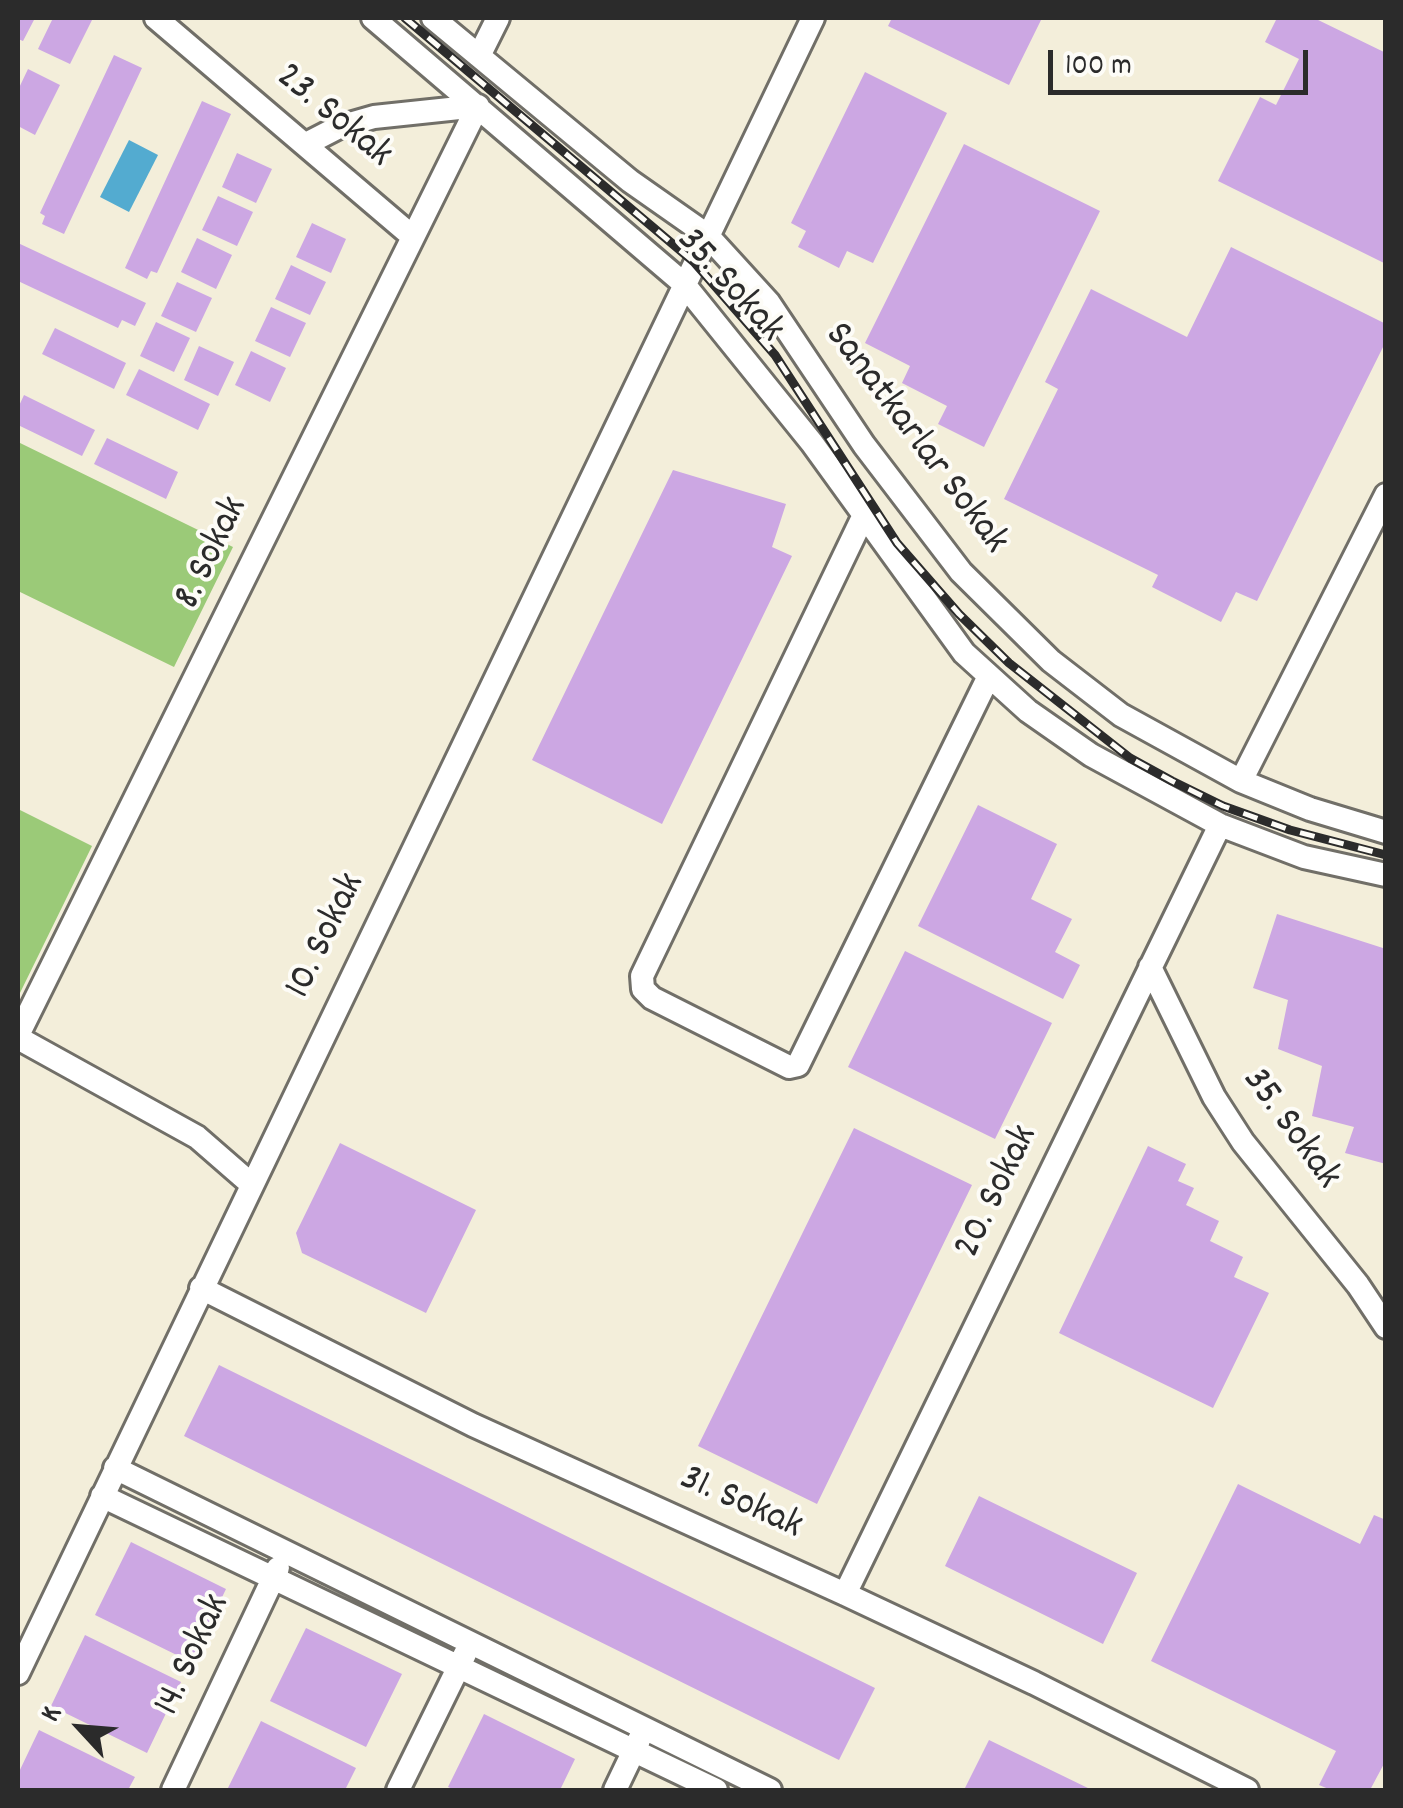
<!DOCTYPE html>
<html>
<head>
<meta charset="utf-8">
<style>
  body { margin:0 }
  #map { position:relative; width:1403px; height:1808px; overflow:hidden; background:#f3eeda; font-family:Dekko,sans-serif }
  canvas { display:block }
  .frame { position:absolute; inset:0; border:20px solid #2b2b2b; pointer-events:none }
  .north { position:absolute; left:30px; top:1678px; width:100px; height:100px; -webkit-text-stroke:8px #fdfcf7; paint-order:stroke; rotate:296deg; font-size:28px; font-weight:700; line-height:40px; text-align:center; color:#2b2b2b }
  .north::after { content:''; display:block; margin:auto; width:35px; height:45px; background:#2b2b2b; clip-path:polygon(50% 0,100% 100%,50% 72%,0 100%) }
  .scale { position:absolute; left:1048px; top:50px; width:260px; height:45px; box-sizing:border-box; border:5px solid #2b2b2b; border-top:0; padding-left:12px; font-size:30px; line-height:35px; white-space:nowrap; color:#2b2b2b; -webkit-text-stroke:8px #fdfcf7; paint-order:stroke }
</style>
</head>
<body>
<div id="map">
<canvas width="1403" height="1808"></canvas>
<div class="frame"></div>
<div class="north">K</div>
<div class="scale">100 m</div>
</div>
<script>
const context = document.querySelector('canvas').getContext('2d');
context.lineJoin = 'round';
function paint(path, color) {
  context.fillStyle = color;
  context.fill(path, 'evenodd');
}
function poly(rows) {
  const path = new Path2D();
  for (const r of rows) {
    path.moveTo(r[0], r[1]);
    for (let i = 2; i < r.length; i += 2) path.lineTo(r[i], r[i + 1]);
  }
  return path;
}
function trace(path, color, width, dash) {
  context.strokeStyle = color;
  context.lineWidth = width;
  context.lineCap = dash ? 'butt' : 'round';
  context.setLineDash(dash || []);
  context.stroke(path);
}
function write(font, color, halo, rows, align = 'center') {
  context.font = font + ' Dekko,sans-serif';
  context.lineWidth = 8;
  context.setLineDash([]);
  context.textBaseline = 'middle';
  context.strokeStyle = halo;
  context.fillStyle = color;
  for (const [text, x, y, turn = 0] of rows) {
    context.save();
    context.translate(x, y);
    context.rotate((+turn || 0) * Math.PI / 180);
    context.textAlign = isNaN(turn) ? turn : align;
    if (halo) context.strokeText(text, 0, 0);
    context.fillText(text, 0, 0);
    context.restore();
  }
}
const green = poly([
  [18,442,233,547,174,667,18,591],
  [18,809,92,846,18,997]
]);
const water = poly([
  [129,140,158,155,129,212,100,197]
]);
const building = poly([
  [18,18,35,18,23,41,18,39],
  [53,18,93,18,70,64,38,49],
  [892,18,1042,18,1009,85,888,26],
  [1277,18,1314,18,1386,53,1386,264,1218,181,1260,97,1276,105,1299,59,1265,42],
  [114,55,142,68,64,234,42,224,45,216,40,213],
  [28,69,60,85,35,135,18,126,18,90],
  [865,72,947,113,873,263,847,251,839,268,798,247,806,231,791,223],
  [202,101,231,114,157,273,151,271,147,279,125,268],
  [964,144,1100,211,984,447,938,424,947,406,902,383,910,366,865,343],
  [237,153,272,169,256,203,222,187],
  [218,196,253,212,237,246,202,230],
  [312,223,346,239,331,273,296,257],
  [197,238,232,255,216,289,181,272],
  [18,243,146,303,135,326,122,320,118,328,18,281],
  [1231,247,1386,324,1386,341,1257,601,1236,592,1221,622,1152,587,1158,575,1004,499,1058,389,1045,382,1091,289,1187,337],
  [291,265,326,282,310,315,275,299],
  [177,282,212,298,196,332,161,316],
  [271,307,306,323,290,357,255,341],
  [156,322,190,338,174,372,140,356],
  [55,328,126,363,114,389,42,354],
  [199,346,234,362,218,396,184,380],
  [251,351,286,368,270,402,235,385],
  [139,369,210,404,198,430,126,395],
  [24,395,95,430,82,456,18,425,18,408],
  [107,438,178,472,166,499,94,464],
  [673,470,786,504,772,547,792,556,662,824,532,760],
  [978,805,1057,844,1031,899,1072,919,1055,952,1080,965,1063,999,918,926],
  [1277,914,1386,949,1386,1164,1345,1153,1354,1127,1312,1116,1322,1066,1278,1049,1288,1000,1253,988],
  [905,951,1052,1023,995,1139,848,1067],
  [854,1128,972,1185,817,1504,698,1446],
  [340,1143,476,1210,426,1313,302,1253,296,1233],
  [1148,1146,1186,1164,1178,1181,1194,1188,1186,1205,1219,1221,1210,1241,1243,1257,1234,1277,1269,1293,1213,1408,1059,1333],
  [219,1365,875,1688,839,1760,184,1436],
  [1238,1484,1360,1544,1374,1515,1386,1520,1386,1760,1370,1790,1331,1790,1319,1785,1336,1751,1151,1661],
  [979,1496,1137,1573,1103,1644,945,1566],
  [131,1542,226,1589,191,1662,95,1615],
  [306,1628,402,1674,366,1747,270,1701],
  [85,1635,181,1682,147,1753,51,1706],
  [484,1714,575,1759,560,1790,455,1790,448,1787],
  [261,1721,356,1768,345,1790,227,1790],
  [39,1730,135,1777,128,1790,18,1790,18,1774],
  [989,1740,1092,1790,964,1790]
]);
const minor = poly([
  [156,18,413,237],
  [373,18,683,283,812,443,964,653,1028,711,1091,755,1220,825,1304,857,1386,875],
  [433,18,630,181,707,235,769,303,864,445,961,572,1051,661,1121,715,1241,781,1310,809,1386,832],
  [479,56,498,18],
  [306,144,339,127,374,117,478,106],
  [864,515,642,976,643,989,652,998,789,1067,798,1065,989,676],
  [1241,781,1386,495],
  [1150,967,1214,1097,1243,1142,1358,1285,1386,1327],
  [18,1035,478,106],
  [18,1038,197,1137,251,1184],
  [201,1288,473,1425,845,1594,1034,1683,1247,1790],
  [115,1468,770,1790],
  [102,1496,716,1790],
  [845,1594,1220,825],
  [18,1673,813,18],
  [173,1790,278,1568],
  [398,1790,465,1654],
  [615,1790,639,1740]
]);
const rail = poly([
  [405,18,694,262,775,355,897,543,959,614,1009,663,1130,758,1172,781,1223,806,1290,830,1386,855]
]);
const streetNames = [
  ["23. Sokak",332,118,40],
  ["35. Sokak",728,287,48],
  ["Sanatkarlar Sokak",914,440,53],
  ["8. Sokak",214,554,-64],
  ["10. Sokak",328,937,-64],
  ["35. Sokak",1289,1130,54],
  ["20. Sokak",999,1193,-64],
  ["31. Sokak",740,1505,24],
  ["14. Sokak",195,1656,-65]
];
paint(green, '#9bca78');
paint(water, '#53abd0');
paint(building, '#cca7e3');
trace(minor, '#716f68', 28);
trace(minor, '#fff', 22);
trace(rail, '#2b2b2b', 9);
trace(rail, '#fdfcf7', 5, [15]);
write('40px', '#2b2b2b', '#fdfcf7', streetNames);
</script>
</body>
</html>
